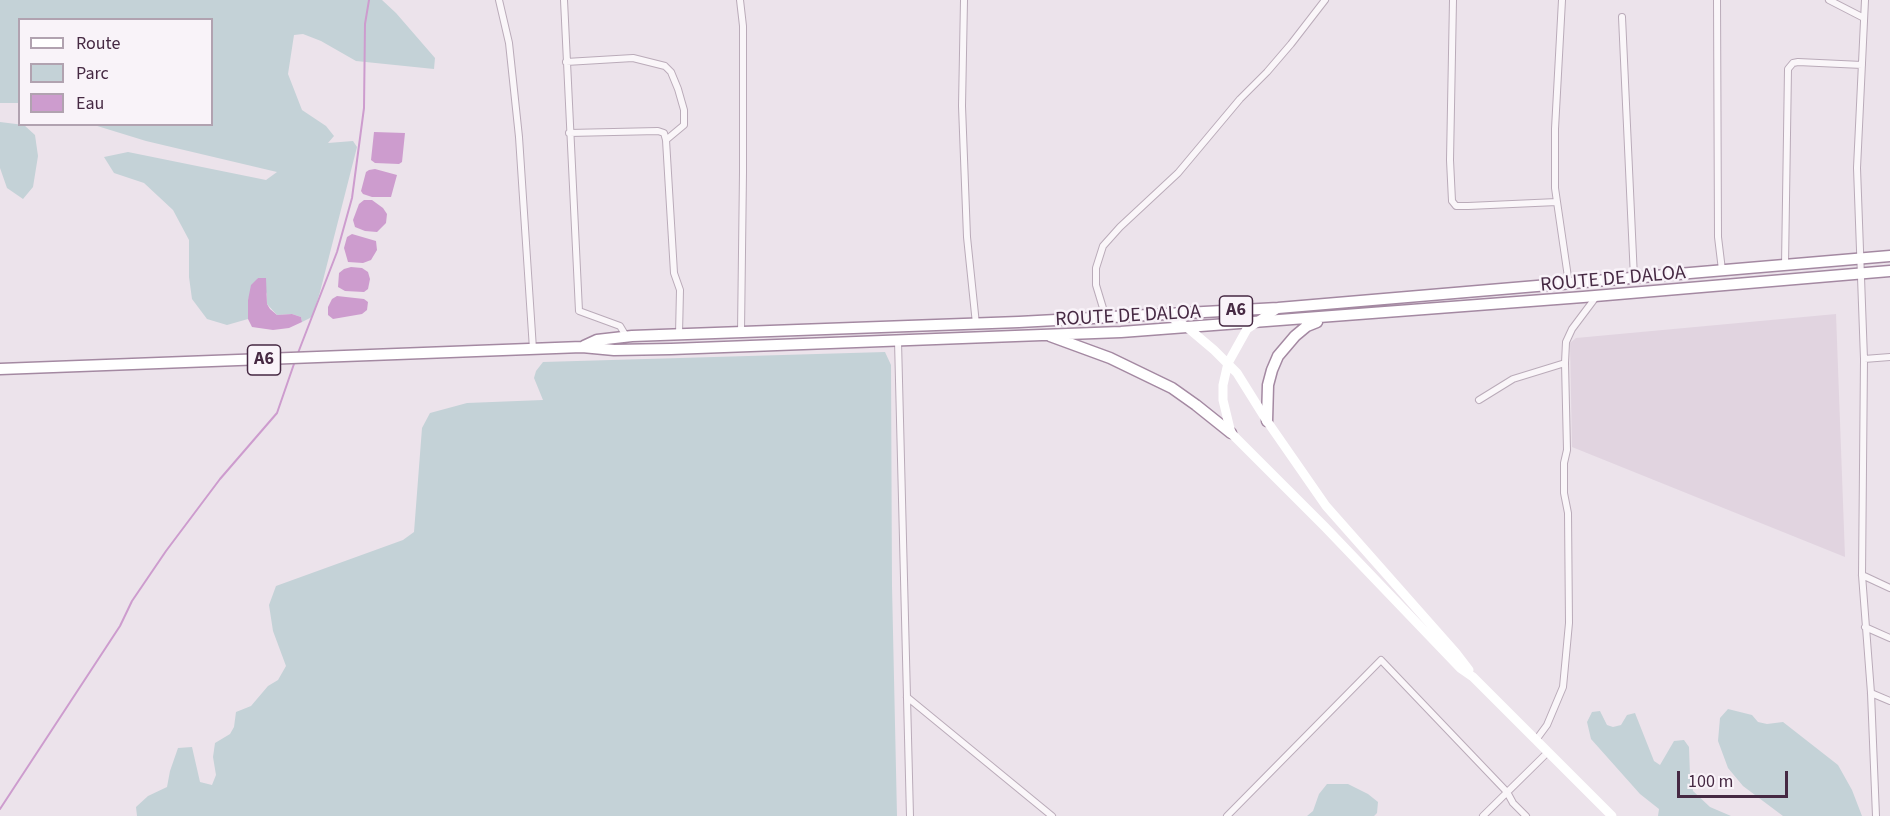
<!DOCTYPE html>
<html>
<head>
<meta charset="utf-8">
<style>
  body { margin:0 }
  #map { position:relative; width:1890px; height:816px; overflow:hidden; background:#ece3eb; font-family:"Source Sans 3",sans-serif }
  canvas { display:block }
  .legend { position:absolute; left:18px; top:18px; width:195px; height:108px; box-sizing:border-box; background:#f9f3f9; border:2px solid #b1a2b0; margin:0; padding:8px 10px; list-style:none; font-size:18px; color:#462943 }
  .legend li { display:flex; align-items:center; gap:12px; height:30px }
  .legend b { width:30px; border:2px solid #b1a2b0 }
  .scale { position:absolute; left:1677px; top:771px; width:111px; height:27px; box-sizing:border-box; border:3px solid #462943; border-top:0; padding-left:8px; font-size:18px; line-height:21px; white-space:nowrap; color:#462943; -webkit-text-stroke:4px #f9f3f9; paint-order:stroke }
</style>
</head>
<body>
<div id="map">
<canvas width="1890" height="816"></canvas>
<ul class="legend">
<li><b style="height:8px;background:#fff"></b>Route</li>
<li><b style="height:16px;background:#c4d2d7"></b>Parc</li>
<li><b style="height:16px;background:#cd9cce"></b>Eau</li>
</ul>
<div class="scale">100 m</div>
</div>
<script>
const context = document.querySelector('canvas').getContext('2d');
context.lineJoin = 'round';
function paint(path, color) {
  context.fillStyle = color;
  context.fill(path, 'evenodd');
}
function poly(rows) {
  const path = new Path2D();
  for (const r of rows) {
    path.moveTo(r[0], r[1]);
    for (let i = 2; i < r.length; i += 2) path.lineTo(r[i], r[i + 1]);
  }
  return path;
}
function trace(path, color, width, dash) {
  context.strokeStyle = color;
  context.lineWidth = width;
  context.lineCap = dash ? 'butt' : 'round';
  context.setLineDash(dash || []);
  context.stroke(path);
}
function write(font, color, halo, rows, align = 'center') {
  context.font = font + ' "Source Sans 3",sans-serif';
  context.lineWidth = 5;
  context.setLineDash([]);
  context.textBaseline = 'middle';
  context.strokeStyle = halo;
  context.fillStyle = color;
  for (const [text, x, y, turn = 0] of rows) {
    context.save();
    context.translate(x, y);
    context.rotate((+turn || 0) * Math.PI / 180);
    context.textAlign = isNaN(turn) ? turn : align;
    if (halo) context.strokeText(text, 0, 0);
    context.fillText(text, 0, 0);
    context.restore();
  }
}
const built = poly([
  [1836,314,1845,557,1572,447,1570,343,1576,338]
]);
const green = poly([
  [0,0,382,0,396,13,435,58,434,69,356,61,321,41,303,34,294,35,288,74,302,110,326,126,334,136,328,143,353,141,357,147,320,292,313,315,310,318,302,322,301,317,292,314,277,315,267,304,267,294,258,278,248,300,248,319,227,325,207,319,192,299,189,277,189,240,173,210,144,183,114,173,104,157,128,152,266,180,277,172,146,141,94,125,212,124,212,20,20,20,19,103,0,103],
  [0,122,24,125,35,135,38,156,33,187,23,199,7,188,0,168],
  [885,352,891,365,892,586,897,816,137,816,136,807,148,796,167,787,170,771,178,748,192,747,200,782,212,785,216,775,213,757,215,743,230,734,234,727,236,712,251,706,268,686,278,680,286,666,273,631,269,605,276,586,403,540,414,532,422,428,430,413,467,403,543,400,534,378,536,371,543,362],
  [1728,709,1752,715,1758,722,1767,724,1783,722,1838,765,1852,790,1862,816,1783,816,1743,786,1728,768,1718,741,1720,718],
  [1600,711,1607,725,1613,727,1621,725,1627,715,1635,713,1654,761,1660,765,1674,741,1684,740,1689,747,1690,776,1693,791,1710,807,1731,816,1658,816,1659,809,1640,794,1591,739,1587,722,1592,712],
  [1327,784,1348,784,1368,794,1378,802,1377,813,1374,816,1307,816,1313,811,1319,794]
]);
const water = poly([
  [374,132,405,133,402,162,399,164,375,163,371,160],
  [375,169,397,175,391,197,372,197,363,194,361,191,366,172,369,170],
  [364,200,372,200,383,208,387,214,386,223,377,232,365,231,355,227,353,220,359,204],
  [352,234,376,241,377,250,371,260,363,263,348,262,344,248,347,237],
  [351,267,362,268,368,272,370,279,368,289,364,292,345,291,338,287,339,273,344,269],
  [258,278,266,278,267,304,270,309,277,315,292,314,301,317,302,322,289,328,273,330,252,327,248,319,248,300,251,285],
  [337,296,364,299,368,302,367,310,362,314,333,319,328,315,328,307,332,299]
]);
const stream = poly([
  [298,353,337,252,352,198,364,108,365,24,369,0],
  [0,809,120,626,132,601,166,551,220,479,277,413,295,361]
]);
const minor = poly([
  [499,0,509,43,519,137,533,349],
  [564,0,579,311,620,326,626,336],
  [740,0,743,26,743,172,741,332],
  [964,0,962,106,967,237,976,324],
  [1453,0,1450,160,1452,201,1456,206,1468,206,1557,202],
  [1562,0,1555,129,1555,188,1569,284],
  [1717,0,1718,237,1722,270],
  [1829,0,1864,18],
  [1865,0,1857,168,1864,359,1862,575,1871,693,1876,816],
  [1622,17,1634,278],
  [566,62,633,58,665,66,671,72,678,89,684,110,684,125,666,140],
  [569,133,658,131,664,133,666,140,674,273,680,290,679,334],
  [1785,265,1788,69,1793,63,1798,62,1862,65],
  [1106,318,1096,285,1096,268,1103,246,1120,227,1178,173,1240,99,1267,72,1291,44,1325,0],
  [898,341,910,816],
  [1864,359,1890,357],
  [1479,400,1513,379,1565,363],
  [1862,575,1890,588],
  [1865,627,1890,638],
  [1871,693,1890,701],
  [907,697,1052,816],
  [1536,740,1547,725,1563,687,1569,623,1568,513,1564,493,1564,463,1567,450,1565,363,1566,342,1572,329,1596,297],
  [1227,816,1381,660,1507,792,1513,803,1526,816],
  [1483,816,1548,752]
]);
const secondary = poly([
  [1278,308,1247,329,1228,363,1223,385,1223,400,1231,433,1325,527,1460,668,1473,677,1612,816],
  [1168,315,1188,328,1214,350,1237,373,1267,421,1326,506,1456,653,1469,670]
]);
const trunk = poly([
  [1050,336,1110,358,1172,388,1196,405,1231,433],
  [584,346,597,340,632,336,1019,322,1278,308,1890,256],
  [0,369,582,347,614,350,671,349,1121,332,1583,297,1890,271],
  [1267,421,1268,385,1272,370,1278,356,1295,336,1307,326,1317,322]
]);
const shields = [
  [1236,311,33],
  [264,360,33]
];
const shieldNames = [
  ["A6",1236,311],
  ["A6",264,360]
];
const streetNames = [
  ["ROUTE DE DALOA",1613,280,-5],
  ["ROUTE DE DALOA",1128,317,-3]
];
paint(built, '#e1d4e0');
paint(green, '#c4d2d7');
paint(water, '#cd9cce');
trace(stream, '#cd9cce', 2);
trace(minor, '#baabb9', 8);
trace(trunk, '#a489a2', 13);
trace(minor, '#faf6f9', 6);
trace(secondary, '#fff', 9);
trace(trunk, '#fff', 10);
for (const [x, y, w] of shields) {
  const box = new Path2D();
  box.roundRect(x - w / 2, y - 15, w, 30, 4.5);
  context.fillStyle = '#f9f3f9';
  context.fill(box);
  trace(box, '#462943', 1.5);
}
write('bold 18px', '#462943', null, shieldNames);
write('20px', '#462943', '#f9f3f9', streetNames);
</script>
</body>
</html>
